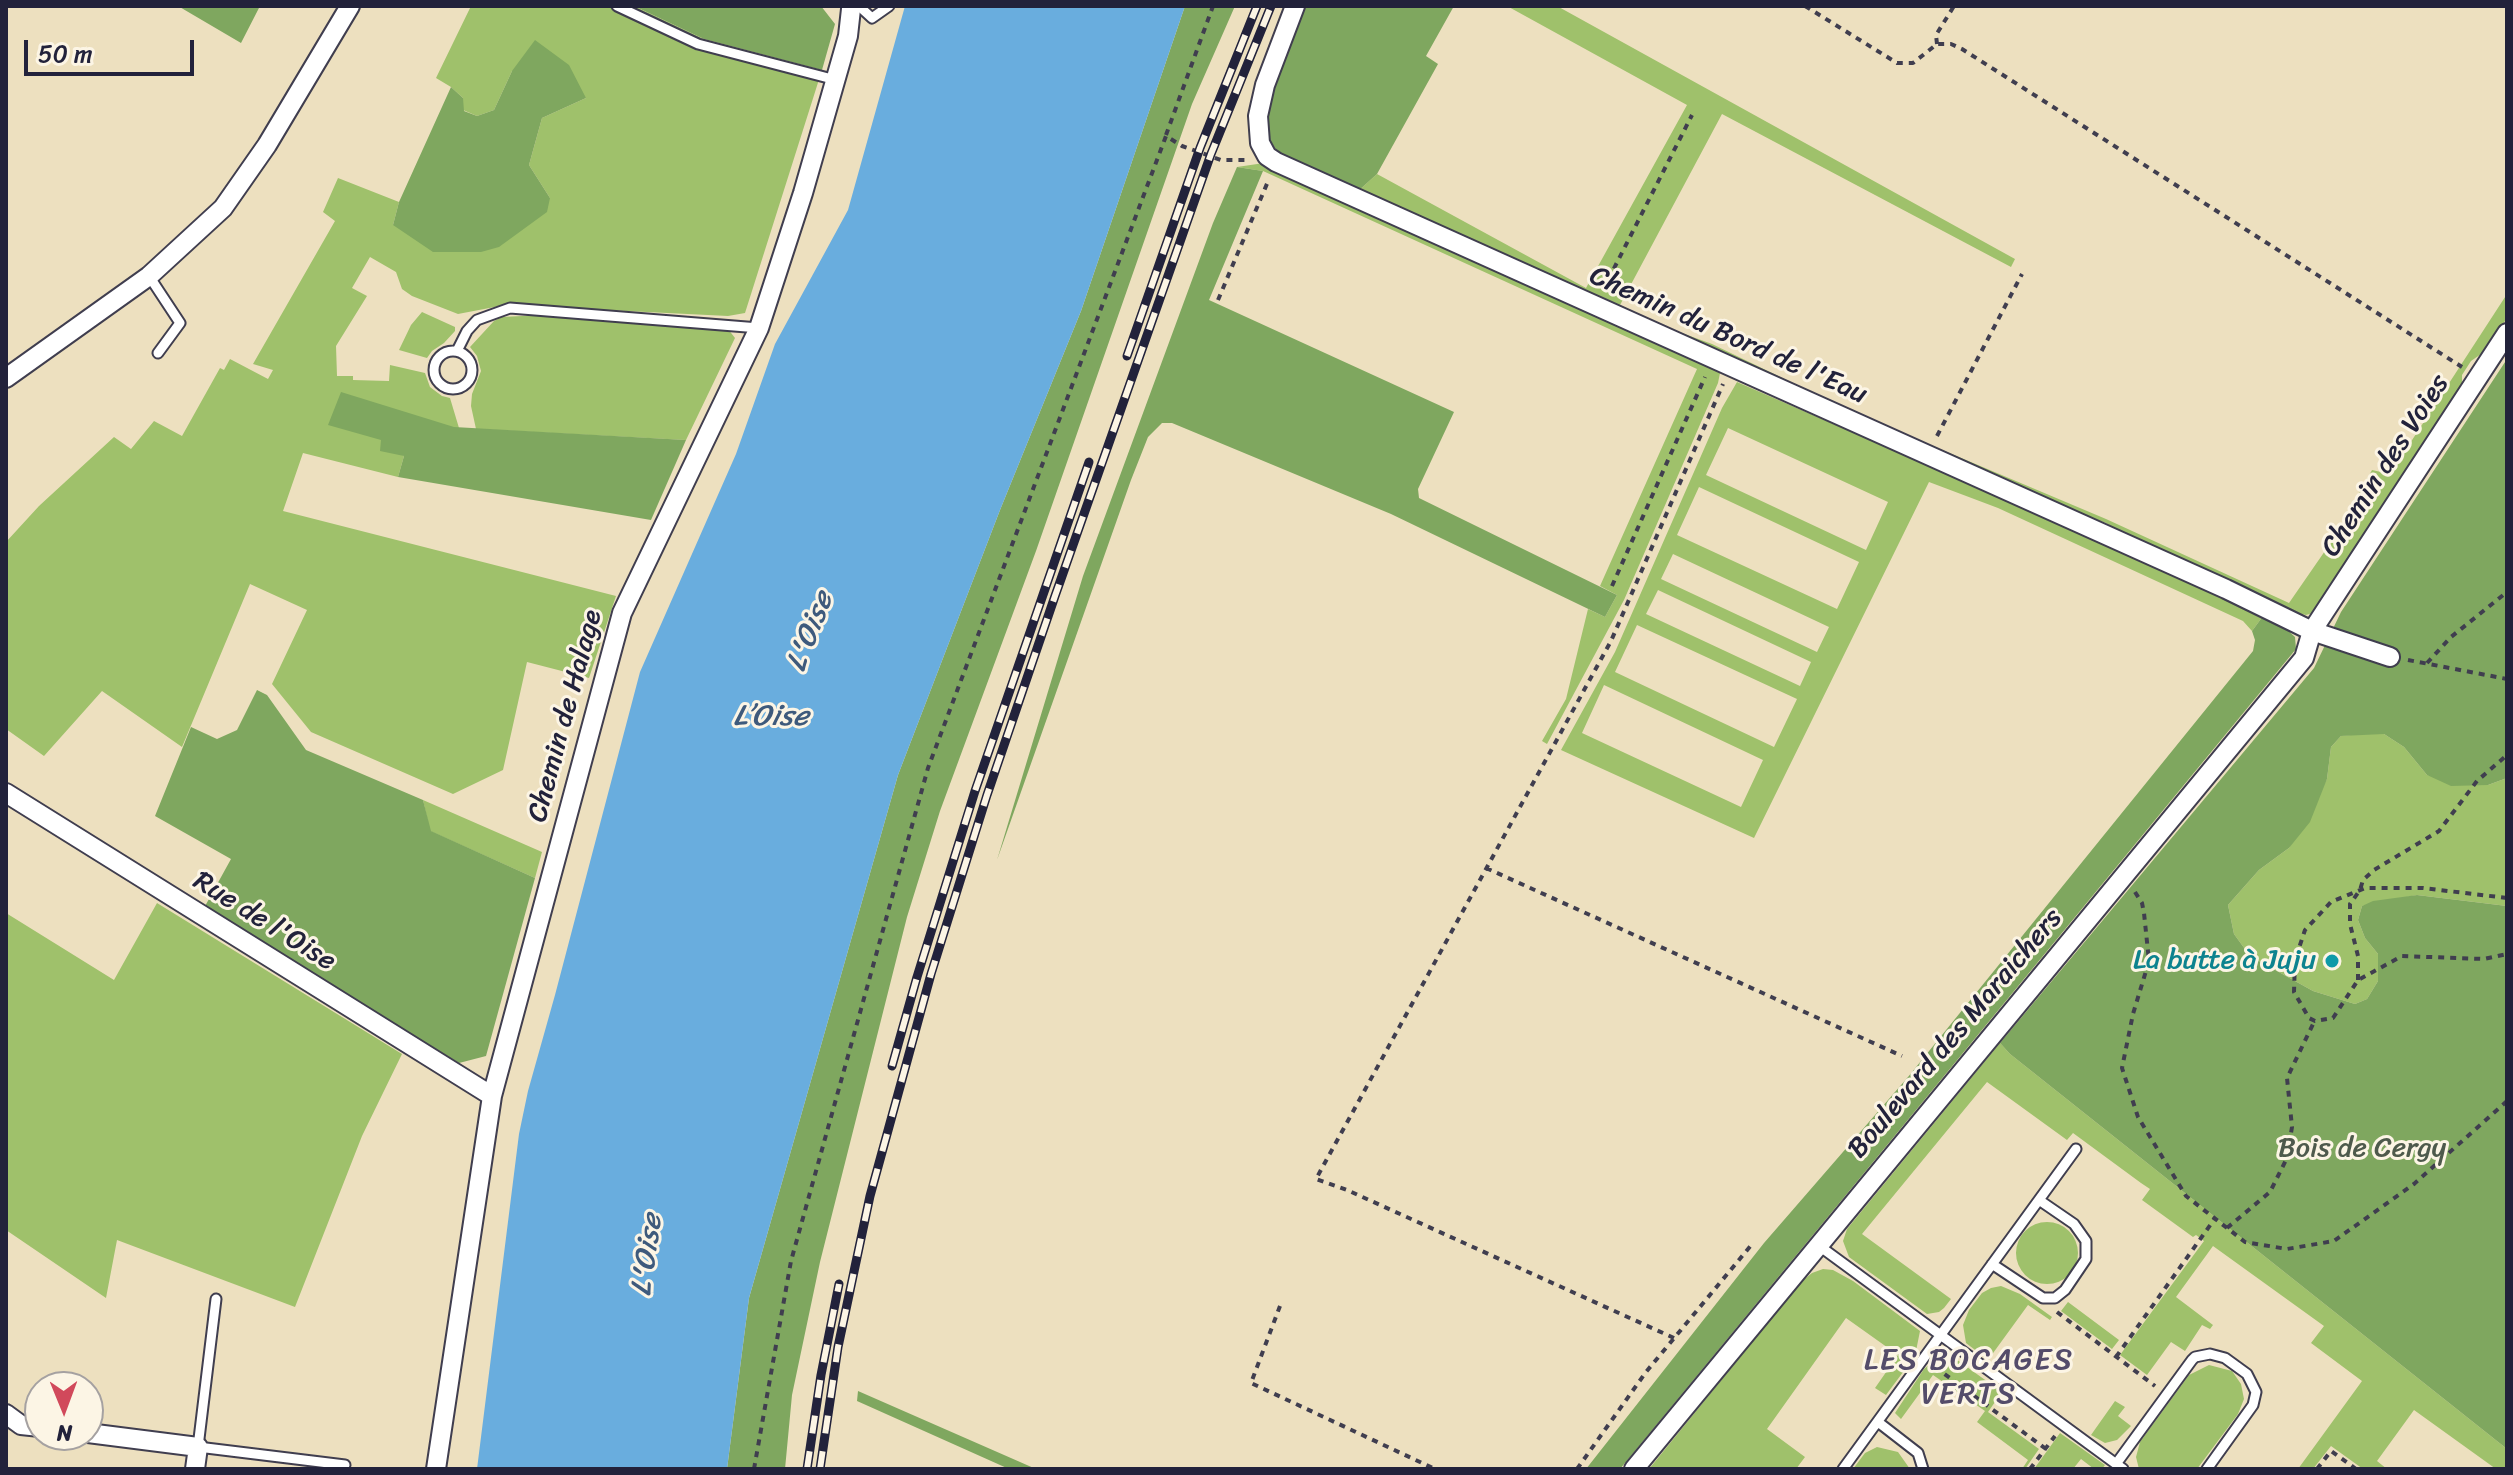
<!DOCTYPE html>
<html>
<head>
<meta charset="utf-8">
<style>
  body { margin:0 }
  #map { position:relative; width:2513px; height:1475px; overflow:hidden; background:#ede0bf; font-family:Sriracha,sans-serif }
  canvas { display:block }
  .frame { position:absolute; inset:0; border:8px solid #22223b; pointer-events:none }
  .north { position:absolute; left:24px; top:1371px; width:80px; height:80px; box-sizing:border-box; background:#fcf5e5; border:2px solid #a5a1a1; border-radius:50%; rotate:179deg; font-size:22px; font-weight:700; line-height:32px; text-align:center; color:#22223b }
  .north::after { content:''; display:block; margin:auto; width:28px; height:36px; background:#d1495b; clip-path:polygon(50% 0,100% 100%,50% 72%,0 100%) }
  .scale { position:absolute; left:24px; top:40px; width:170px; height:36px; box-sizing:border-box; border:4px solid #22223b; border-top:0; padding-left:10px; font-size:24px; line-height:28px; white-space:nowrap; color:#22223b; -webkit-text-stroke:6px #fcf5e5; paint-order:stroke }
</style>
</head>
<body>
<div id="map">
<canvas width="2513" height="1475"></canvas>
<div class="frame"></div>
<div class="north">N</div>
<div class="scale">50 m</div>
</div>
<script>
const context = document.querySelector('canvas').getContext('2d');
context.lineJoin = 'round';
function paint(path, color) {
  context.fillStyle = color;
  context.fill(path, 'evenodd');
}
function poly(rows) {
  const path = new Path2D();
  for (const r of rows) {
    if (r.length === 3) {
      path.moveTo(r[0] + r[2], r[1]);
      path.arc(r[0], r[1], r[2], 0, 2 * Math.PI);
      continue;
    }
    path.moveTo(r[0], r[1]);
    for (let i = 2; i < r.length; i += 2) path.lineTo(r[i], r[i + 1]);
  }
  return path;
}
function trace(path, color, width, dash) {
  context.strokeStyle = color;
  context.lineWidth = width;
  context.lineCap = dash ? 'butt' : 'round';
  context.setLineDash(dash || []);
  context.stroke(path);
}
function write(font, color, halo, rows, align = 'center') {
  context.font = font + ' Sriracha,sans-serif';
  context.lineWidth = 6;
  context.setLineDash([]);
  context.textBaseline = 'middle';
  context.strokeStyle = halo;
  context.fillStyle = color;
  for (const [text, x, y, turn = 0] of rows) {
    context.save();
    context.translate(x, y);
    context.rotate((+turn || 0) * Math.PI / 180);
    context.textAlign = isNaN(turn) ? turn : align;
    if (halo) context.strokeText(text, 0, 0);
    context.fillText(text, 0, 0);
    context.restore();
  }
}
const green = poly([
  [471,6,634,6,704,39,822,70,745,313,728,316,505,305,458,314,412,296,402,289,396,272,370,257,352,288,367,296,336,346,337,376,353,376,353,380,389,381,390,365,425,373,430,387,442,396,450,398,459,428,381,440,404,456,398,477,303,453,283,511,616,596,589,678,527,662,503,770,453,794,311,732,272,684,307,610,250,584,182,747,102,691,44,756,6,729,6,542,39,506,114,437,131,449,154,421,182,436,220,368,224,370,230,359,268,379,273,370,253,364,335,221,323,212,338,178,399,202,393,225,550,198,529,165,542,118,586,98,512,71,494,110,477,116,463,110,463,98,451,87,436,78],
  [1507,6,1557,6,2015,259,2011,267,1722,114,1620,305,1668,328,1712,344,1857,414,2106,519,2289,603,2336,535,2372,470,2390,474,2507,294,2507,318,2484,352,2471,361,2462,375,2462,386,2316,612,2306,615,2297,613,2138,542,2106,523,2039,499,1622,310,1620,305,1587,297,1356,193,1377,174,1586,288,1687,105],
  [1264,163,1705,362,1720,373,1718,383,1624,600,1547,744,1542,741,1566,699,1588,609,1605,617,1617,595,1600,586,1697,369,1263,171,1237,167],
  [422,312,455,327,455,331,444,343,432,351,427,358,399,350,411,325],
  [522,316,567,316,728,329,735,338,686,440,476,429,471,406,472,394,481,371,477,356,470,347,494,321,502,317],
  [1737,382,1946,473,2263,616,2252,631,2243,621,1998,508,1929,482,1754,838,1561,750,1615,652,1722,408],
  [1728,428,1888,502,1866,550,1706,475],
  [1699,487,1859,562,1837,609,1677,535],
  [1673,554,1829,627,1817,652,1661,579],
  [1658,590,1811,662,1800,686,1646,614],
  [1637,625,1797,699,1774,747,1615,672],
  [1604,685,1763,760,1741,807,1582,733],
  [2370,733,2384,734,2404,747,2427,775,2488,785,2507,778,2507,906,2417,895,2362,906,2358,920,2365,938,2378,954,2378,981,2367,999,2355,1004,2313,991,2250,956,2234,934,2228,905,2259,870,2289,848,2327,779,2331,747,2341,736],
  [423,800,542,852,535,878,430,831],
  [157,903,402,1054,362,1136,295,1307,117,1240,106,1298,6,1230,6,913,114,980],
  [2000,1043,2010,1054,2507,1449,2507,1469,2496,1469,2414,1410,2377,1461,2387,1469,2363,1469,2331,1446,2313,1469,2298,1469,2362,1381,2311,1343,2324,1326,2213,1246,2176,1297,2213,1325,2210,1329,2202,1325,2185,1351,2171,1342,2147,1375,2120,1355,2204,1241,2196,1235,2193,1237,2142,1200,2150,1189,2141,1183,2073,1133,2067,1140,1987,1082,1862,1234,1951,1299,1944,1308,1939,1312,1927,1314,1849,1257,1843,1241,1847,1229],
  [2047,1253,31],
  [1823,1269,1833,1270,1853,1281,1920,1331,1915,1356,1886,1395,1875,1388,1898,1355,1846,1318,1767,1429,1805,1457,1796,1469,1649,1469,1802,1281,1812,1273],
  [2001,1286,2020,1294,2052,1317,2050,1320,2028,1305,1988,1360,1966,1343,1963,1325,1969,1310,1982,1293,1991,1288],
  [2068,1302,2119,1340,2112,1349,2061,1311],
  [1953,1357,2002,1392,1988,1412,2039,1449,2025,1469,2022,1469,2028,1460,1977,1422,1985,1411,1933,1375,1901,1419,1895,1413,1924,1369,1936,1359],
  [2209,1365,2232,1371,2241,1384,2244,1399,2238,1414,2197,1469,2139,1469,2136,1457,2140,1442,2189,1375],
  [2115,1401,2125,1407,2118,1416,2131,1426,2117,1440,2105,1443,2091,1435],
  [2060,1433,2105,1465,2102,1469,2094,1469,2081,1459,2073,1469,2034,1469],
  [1877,1447,1898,1452,1910,1469,1853,1469,1865,1453]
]);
const forest = poly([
  [178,6,260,6,241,43],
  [634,6,821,6,835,24,822,70,704,39],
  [1185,6,1235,6,1192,104,1036,551,940,811,907,917,820,1262,792,1395,785,1469,727,1469,749,1298,898,775,1000,510,1081,311],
  [1301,6,1454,6,1426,56,1438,64,1377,174,1356,193,1309,172,1277,151,1265,133,1265,99],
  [535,40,569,65,586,98,542,118,529,165,550,198,547,212,499,247,481,252,433,252,393,225,399,202,451,87,463,98,464,111,477,116,494,110,512,71],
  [1237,167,1263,171,1209,300,1454,412,1418,489,1419,498,1617,595,1605,617,1391,514,1172,423,1162,423,1148,437,1131,480,997,860,1083,576,1213,223],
  [2507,359,2507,778,2488,785,2451,786,2427,775,2404,747,2384,734,2341,736,2331,747,2327,779,2310,822,2289,848,2259,870,2228,905,2234,934,2250,956,2313,991,2355,1004,2367,999,2378,981,2378,954,2365,938,2358,920,2362,906,2373,901,2417,895,2507,906,2507,1449,2010,1054,2000,1043,2314,668,2341,612],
  [341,392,454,427,686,440,651,520,398,477,404,456,380,451,381,440,328,425],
  [2263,616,2281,624,2295,637,2296,649,1620,1469,1586,1469,1764,1243,1908,1077,2253,651,2255,640,2252,631],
  [257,690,267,695,306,750,423,800,431,831,535,878,486,1056,459,1063,204,908,231,859,155,816,191,727,217,739,237,730],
  [858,1391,1036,1469,1009,1469,857,1401]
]);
const water = poly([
  [905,6,1185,6,1081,311,1000,510,898,775,749,1298,727,1469,477,1469,519,1134,528,1091,555,995,640,672,736,454,775,344,848,210]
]);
const path = poly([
  [1805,6,1897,63,1913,63,1937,44,1951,44,1962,49,2462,367],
  [1937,44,1936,35,1954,6],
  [1166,135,1213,6],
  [1603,290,1692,115],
  [1218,300,1269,179],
  [1937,436,2022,274],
  [1612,586,1705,377],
  [2408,660,2507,679],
  [2427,663,2451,637,2507,592],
  [1486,868,1902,1056],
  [2135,892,2142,903,2144,913,2149,961,2133,1014,2122,1068,2138,1117,2186,1196,2245,1242,2287,1249,2334,1241,2414,1184,2507,1101],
  [2507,898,2423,888,2365,888,2331,902,2305,930,2295,960,2294,992,2309,1018,2315,1021,2333,1018,2358,980,2402,956,2484,959,2507,954],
  [2358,980,2358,956,2350,924,2350,904,2360,890,2363,880,2374,870,2439,831,2477,781,2507,755],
  [2227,1228,2270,1192,2287,1158,2292,1127,2287,1078,2314,1022],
  [1280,1306,1251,1383,1435,1469],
  [2057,1312,2155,1386],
  [1674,1338,1347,1190,1316,1179,1611,641,1723,384],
  [2116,1357,2216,1217],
  [1935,1367,2046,1449],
  [754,1469,791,1261,928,768,1166,136,1182,146,1221,160,1249,160],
  [1577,1469,1646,1372,1753,1243],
  [2030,1469,2055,1436],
  [2317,1469,2331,1451,2356,1469]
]);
const lane = poly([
  [617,6,698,44,836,80],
  [860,7,872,18,889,6],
  [149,276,180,323,158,353],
  [457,351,467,331,477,320,510,308,759,328],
  [453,370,19],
  [1818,1245,2123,1469],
  [1992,1264,2043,1298,2055,1298,2065,1290,2086,1259,2086,1241,2074,1224,2039,1200],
  [216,1299,198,1447,345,1465],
  [1878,1422,1918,1453,1923,1469],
  [2116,1464,2192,1360,2195,1357,2210,1354,2225,1358,2247,1374,2256,1392,2253,1405,2207,1469],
  [1843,1469,2076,1149]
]);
const street = poly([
  [1295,6,1265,85,1258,116,1260,143,1267,156,1276,162,2226,589,2312,631,2390,657],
  [6,378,149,276,223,208,267,145,350,6],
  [6,793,492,1096],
  [6,1414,21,1425,40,1427],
  [88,1433,198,1447,195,1469],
  [436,1469,492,1096,622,613,759,328,803,193,848,36,851,9],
  [1634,1469,2304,658,2312,631,2507,333]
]);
const rail = poly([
  [1127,356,1200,148,1257,6],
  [892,1066,917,977,975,791,1089,462],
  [807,1469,821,1375,839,1284],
  [820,1469,838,1347,870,1196,931,974,987,795,1055,596,1211,154,1271,6]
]);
const markers = [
  [2332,961,8,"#0f9aa8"]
];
const streetNames = [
  ["Chemin du Bord de l'Eau",1728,336,24],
  ["Chemin des Voies",2386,466,-57],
  ["Chemin de Halage",566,716,-75],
  ["Rue de l'Oise",264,922,32],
  ["Boulevard des Maraichers",1956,1034,-50]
];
const cultureNames = [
  ["La butte à Juju",2316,961]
];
const parkNames = [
  ["Bois de Cergy",2362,1149]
];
const waterNames = [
  ["L'Oise",811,632,-69],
  ["L’Oise",771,717],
  ["L'Oise",648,1255,-82]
];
const neighbourhoodNames = [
  ["LES BOCAGES",1969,1361],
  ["VERTS",1969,1395]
];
paint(green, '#9fc16b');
paint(forest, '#7fa75f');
paint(water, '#69adde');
trace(lane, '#403e4f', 13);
trace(street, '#403e4f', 22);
trace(path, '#403e4f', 4, [6, 6]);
trace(lane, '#fff', 9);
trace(street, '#fff', 18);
trace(rail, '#22223b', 9);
trace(rail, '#fcf5e5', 6, [18]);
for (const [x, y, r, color] of markers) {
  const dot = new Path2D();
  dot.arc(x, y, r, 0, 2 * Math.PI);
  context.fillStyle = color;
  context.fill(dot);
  trace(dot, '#fcf5e5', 3);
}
write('28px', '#22223b', '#fcf5e5', streetNames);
write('28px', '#0d838f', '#fcf5e5', cultureNames, 'right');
write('28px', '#4e5a4c', '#fcf5e5', parkNames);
write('italic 30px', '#3e5a7c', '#fcf5e5', waterNames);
context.letterSpacing = '2px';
write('30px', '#544c6a', '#fcf5e5', neighbourhoodNames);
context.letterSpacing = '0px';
</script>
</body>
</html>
